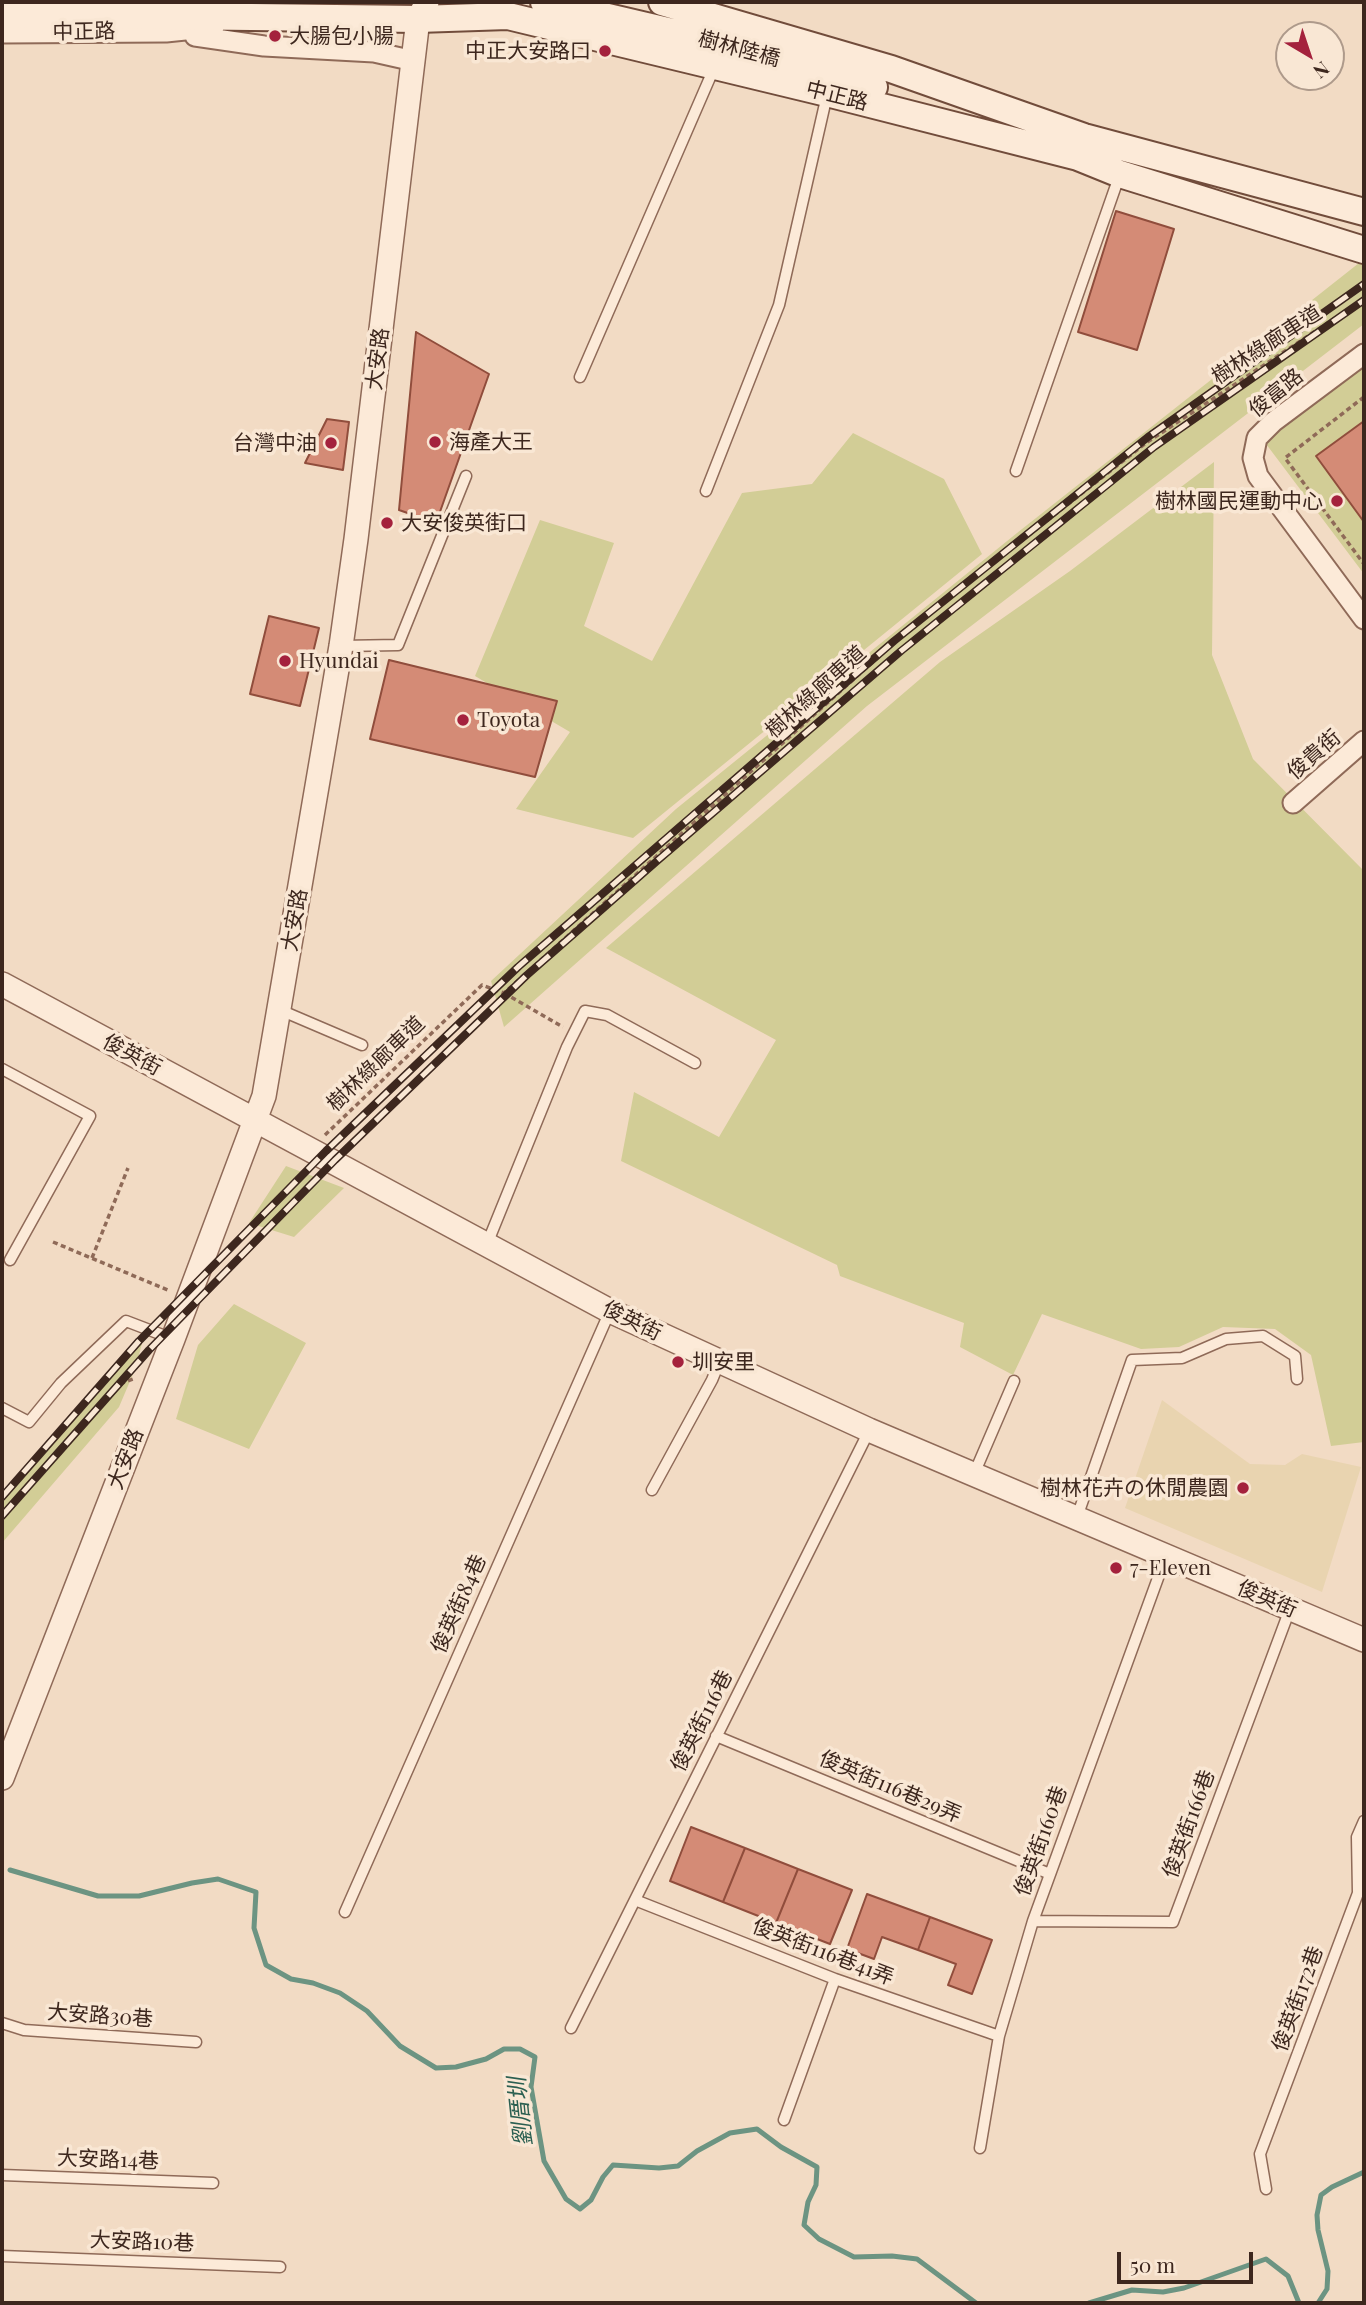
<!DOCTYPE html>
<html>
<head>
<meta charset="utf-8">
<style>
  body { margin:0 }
  #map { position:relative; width:1366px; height:2305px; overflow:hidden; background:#f2dbc4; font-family:"Playfair Display",serif }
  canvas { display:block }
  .frame { position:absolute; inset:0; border:4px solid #3d271e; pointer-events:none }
  .north { position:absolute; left:1275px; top:21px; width:70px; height:70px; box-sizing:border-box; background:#f9e7d4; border:2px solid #ae9a8b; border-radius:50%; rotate:141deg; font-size:19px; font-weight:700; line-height:28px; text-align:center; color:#3d271e }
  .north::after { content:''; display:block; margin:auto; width:24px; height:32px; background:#a4223d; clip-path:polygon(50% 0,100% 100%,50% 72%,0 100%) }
  .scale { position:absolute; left:1117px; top:2252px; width:136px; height:32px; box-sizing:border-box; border:4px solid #3d271e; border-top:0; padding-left:9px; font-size:21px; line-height:24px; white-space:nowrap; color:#3d271e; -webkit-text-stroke:5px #f9e7d4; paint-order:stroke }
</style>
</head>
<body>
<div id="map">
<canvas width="1366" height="2305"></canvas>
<div class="frame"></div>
<div class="north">N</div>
<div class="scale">50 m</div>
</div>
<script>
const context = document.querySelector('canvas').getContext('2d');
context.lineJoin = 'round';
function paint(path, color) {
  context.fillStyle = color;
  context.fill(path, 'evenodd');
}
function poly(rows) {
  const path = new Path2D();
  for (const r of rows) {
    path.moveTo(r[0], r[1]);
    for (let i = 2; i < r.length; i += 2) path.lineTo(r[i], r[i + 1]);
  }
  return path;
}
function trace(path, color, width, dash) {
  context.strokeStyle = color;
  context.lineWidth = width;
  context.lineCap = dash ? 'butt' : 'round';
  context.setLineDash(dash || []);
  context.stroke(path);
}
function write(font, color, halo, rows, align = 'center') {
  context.font = font + ' "Playfair Display","Noto Sans TC","Noto Sans JP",serif';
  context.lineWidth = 7;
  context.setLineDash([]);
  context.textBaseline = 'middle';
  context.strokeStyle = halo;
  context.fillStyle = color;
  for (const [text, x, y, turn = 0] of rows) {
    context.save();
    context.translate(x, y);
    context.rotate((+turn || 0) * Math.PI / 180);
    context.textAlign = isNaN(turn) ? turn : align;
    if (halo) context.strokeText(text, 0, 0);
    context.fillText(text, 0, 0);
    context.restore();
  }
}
const farmland = poly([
  [1162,1400,1250,1464,1285,1465,1302,1454,1361,1467,1322,1592,1125,1508]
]);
const green = poly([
  [1359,263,1364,264,1364,324,867,706,504,1027,491,981,676,809,1017,533],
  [1364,348,1364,574,1254,428],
  [853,433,944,479,982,554,633,838,516,809,570,732,475,676,540,520,614,543,584,626,652,661,742,493,812,484],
  [1214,462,1212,655,1253,759,1364,871,1364,1442,1331,1446,1311,1355,1275,1329,1223,1327,1179,1347,1141,1349,1042,1314,1013,1375,960,1347,964,1323,840,1276,837,1265,621,1161,634,1092,719,1137,776,1040,606,948,940,662,1070,571],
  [286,1166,344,1188,294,1237,249,1223],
  [234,1304,306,1343,249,1449,176,1419,198,1345],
  [143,1339,136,1367,119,1407,2,1543,2,1493]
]);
const stream = poly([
  [10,1870,98,1896,139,1896,192,1883,218,1879,256,1892,254,1928,266,1965,291,1979,313,1983,340,1993,367,2011,400,2046,436,2068,456,2067,486,2059,504,2049,520,2049,535,2057,531,2087,544,2161,566,2199,580,2209,591,2200,603,2177,613,2165,659,2168,678,2166,697,2151,730,2133,757,2129,781,2147,817,2167,816,2185,808,2202,804,2225,819,2239,854,2257,892,2256,917,2259,976,2303],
  [1089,2303,1132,2290,1163,2292,1184,2288,1266,2259,1288,2276,1299,2303],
  [1318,2303,1327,2289,1328,2271,1318,2230,1317,2215,1321,2195,1332,2187,1364,2172]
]);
const building = poly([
  [1116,211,1174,229,1137,350,1078,332,1116,211],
  [416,332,489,374,436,523,399,510,416,332],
  [327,419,349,422,343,470,305,463,327,419],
  [1364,421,1364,522,1316,456,1364,421],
  [269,616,319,628,300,706,250,694,269,616],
  [389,660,557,701,535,777,370,739,389,660],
  [691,1827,745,1848,723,1902,670,1881,691,1827],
  [745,1848,798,1869,776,1923,723,1902,745,1848],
  [798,1869,852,1890,830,1944,776,1923,798,1869],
  [867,1894,930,1917,918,1950,882,1937,874,1959,847,1949,867,1894],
  [930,1917,992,1940,972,1994,948,1985,956,1964,918,1950,930,1917]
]);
const path = poly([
  [1364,397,1285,458,1364,564],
  [504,993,563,1027],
  [325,1135,482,985,504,993,913,626,1146,443,1364,299],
  [53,1242,170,1291],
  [92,1258,128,1168],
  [2,1518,122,1383,136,1378]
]);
const service = poly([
  [580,377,715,66],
  [1016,471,1120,174],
  [706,491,779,305,827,95],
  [341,646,398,645,466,476],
  [280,1010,362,1045],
  [2,1069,90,1116,10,1260],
  [487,1244,567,1047,585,1011,607,1015,695,1063],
  [2,1408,29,1422,61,1383,126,1321,173,1339],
  [974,1474,1014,1381],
  [652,1490,712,1380,719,1363],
  [1077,1517,1132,1360,1182,1358,1226,1339,1263,1336,1295,1356,1297,1379],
  [716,1736,1050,1874],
  [635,1900,835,1979,999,2036],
  [345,1912,610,1311],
  [1033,1921,1173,1922,1290,1609],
  [2,2023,24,2030,196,2042],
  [571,2028,869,1431],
  [784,2120,835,1979],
  [980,2148,999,2036,1033,1921,1166,1556],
  [2,2175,213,2183],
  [1266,2189,1260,2154,1358,1893,1357,1837,1364,1821],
  [2,2256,280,2267]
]);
const minor = poly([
  [2,33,166,32,214,27],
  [195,36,264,46,374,52,414,61],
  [1364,354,1273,422,1257,438,1253,458,1258,476,1364,619],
  [1293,803,1364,741]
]);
const tertiary = poly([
  [2,984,610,1311,869,1430,1364,1640],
  [2,1778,173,1339,264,1096,341,646,356,539,418,19,427,2]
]);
const secondary = poly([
  [544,2,740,48,874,87],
  [662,2,891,69,1084,137,1364,212],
  [2,14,418,19,508,16,827,93,1078,157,1120,174,1364,250]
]);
const rail = poly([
  [2,1497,139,1341,326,1151,518,967,894,641,1148,437,1364,284],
  [2,1516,149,1350,335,1160,527,975,657,861,901,651,1154,447,1364,300]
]);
const markers = [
  [275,36,7,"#a4223d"],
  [605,51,7,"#a4223d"],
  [435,442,7,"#a4223d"],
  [331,443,7,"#a4223d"],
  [1337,501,7,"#a4223d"],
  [387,523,7,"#a4223d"],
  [285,661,7,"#a4223d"],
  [463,720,7,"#a4223d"],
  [678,1362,7,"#a4223d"],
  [1243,1488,7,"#a4223d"],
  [1116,1568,7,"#a4223d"]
];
const streetNames = [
  ["中正路",84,32,-1],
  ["樹林陸橋",739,49,15],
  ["中正路",837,96,14],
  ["樹林綠廊車道",1267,345,-33],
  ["大安路",378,359,-83],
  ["俊富路",1276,393,-39],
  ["樹林綠廊車道",816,692,-42],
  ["俊貴街",1314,755,-41],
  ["大安路",295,920,-80],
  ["俊英街",132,1055,28],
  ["樹林綠廊車道",376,1064,-44],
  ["俊英街",632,1321,26],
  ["大安路",126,1459,-69],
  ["俊英街",1267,1599,23],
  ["俊英街84巷",459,1604,-66],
  ["俊英街116巷",702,1721,-63],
  ["俊英街116巷29弄",890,1787,23],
  ["俊英街166巷",1189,1824,-70],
  ["俊英街160巷",1041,1841,-70],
  ["俊英街116巷41弄",823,1952,21],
  ["俊英街172巷",1298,1999,-70],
  ["大安路30巷",100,2016,4],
  ["大安路14巷",108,2160,2],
  ["大安路10巷",142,2242,2]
];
const poiNames = [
  ["大腸包小腸",289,36],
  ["中正大安路口",591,51,"right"],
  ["海產大王",449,442],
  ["台灣中油",317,443,"right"],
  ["樹林國民運動中心",1323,501,"right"],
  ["大安俊英街口",401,523],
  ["Hyundai",299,661],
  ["Toyota",477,720],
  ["圳安里",692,1362],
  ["樹林花卉の休閒農園",1229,1488,"right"],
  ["7-Eleven",1130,1568]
];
const waterNames = [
  ["劉厝圳",521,2112,-96]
];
paint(farmland, '#e9d4b0');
paint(green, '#d2cd96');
trace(stream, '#6c9482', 5);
paint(building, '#d48b76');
trace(building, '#904d3c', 2);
trace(service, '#8f6a58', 13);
trace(minor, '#8f6a58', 23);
trace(tertiary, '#8f6a58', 26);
trace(secondary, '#714c3b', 30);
trace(path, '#8f6a58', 3.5, [5, 3.5]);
trace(service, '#fcead8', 10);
trace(minor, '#fcead8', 19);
trace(tertiary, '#fcead8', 23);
trace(secondary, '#fcead8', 26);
trace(rail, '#3d271e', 8);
trace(rail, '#f9e7d4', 5, [16]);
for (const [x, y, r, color] of markers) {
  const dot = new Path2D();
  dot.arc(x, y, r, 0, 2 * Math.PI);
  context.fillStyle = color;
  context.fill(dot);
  trace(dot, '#f9e7d4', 2.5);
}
write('21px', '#3d271e', '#f9e7d4', streetNames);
write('21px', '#3d271e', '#f9e7d4', poiNames, 'left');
write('italic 23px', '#2b5f51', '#f9e7d4', waterNames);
</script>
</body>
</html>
